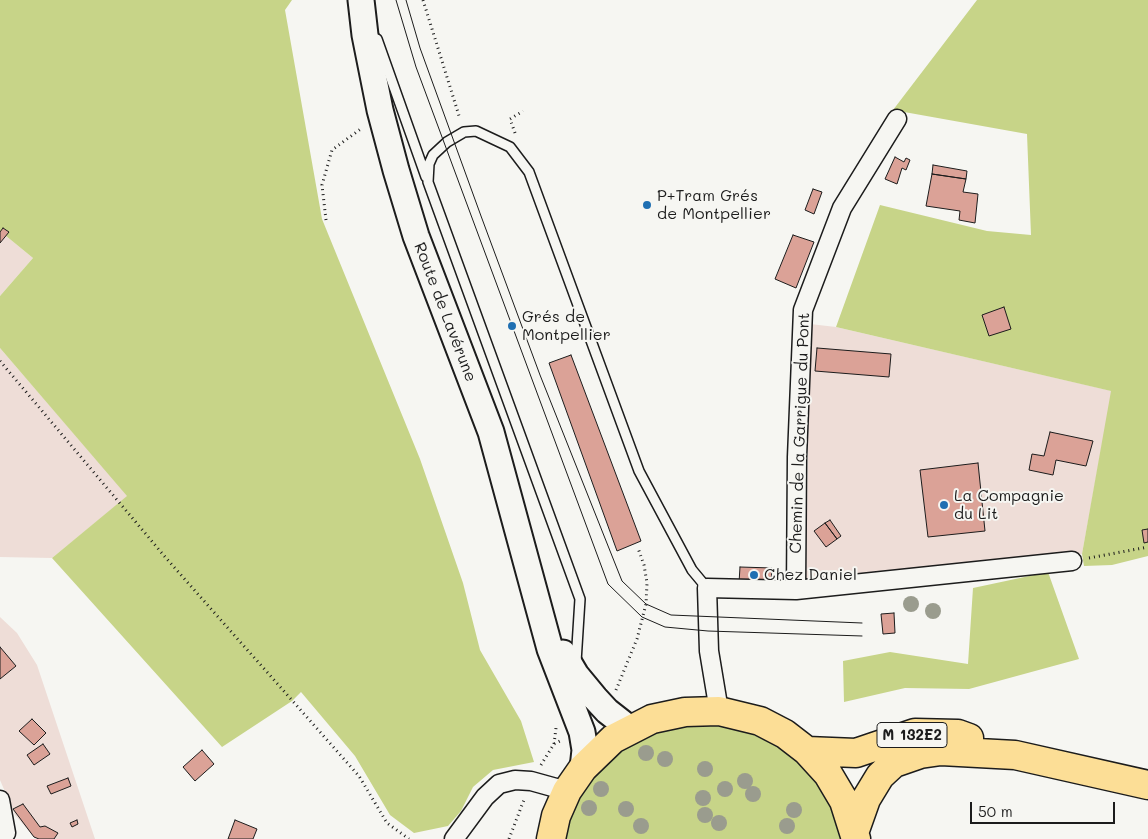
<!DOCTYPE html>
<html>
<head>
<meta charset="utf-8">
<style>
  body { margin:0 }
  #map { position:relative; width:1148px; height:839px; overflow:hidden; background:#f6f6f2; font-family:Mali,sans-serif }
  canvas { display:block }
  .scale { position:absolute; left:970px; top:802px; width:145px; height:22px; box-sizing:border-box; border:2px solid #1c1c1c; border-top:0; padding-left:6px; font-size:15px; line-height:18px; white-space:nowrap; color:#1c1c1c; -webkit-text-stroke:4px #f6f6f2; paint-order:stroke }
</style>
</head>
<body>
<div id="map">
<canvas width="1148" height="839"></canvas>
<div class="scale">50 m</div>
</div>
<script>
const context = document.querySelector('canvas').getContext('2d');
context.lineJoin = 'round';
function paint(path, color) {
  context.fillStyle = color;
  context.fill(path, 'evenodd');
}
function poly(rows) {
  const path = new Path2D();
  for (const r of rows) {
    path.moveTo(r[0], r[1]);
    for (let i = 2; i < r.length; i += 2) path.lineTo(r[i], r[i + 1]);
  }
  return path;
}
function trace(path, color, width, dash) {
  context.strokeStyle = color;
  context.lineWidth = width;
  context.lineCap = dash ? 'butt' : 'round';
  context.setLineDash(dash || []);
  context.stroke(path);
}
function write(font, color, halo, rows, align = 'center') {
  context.font = font + ' Mali,sans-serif';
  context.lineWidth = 4;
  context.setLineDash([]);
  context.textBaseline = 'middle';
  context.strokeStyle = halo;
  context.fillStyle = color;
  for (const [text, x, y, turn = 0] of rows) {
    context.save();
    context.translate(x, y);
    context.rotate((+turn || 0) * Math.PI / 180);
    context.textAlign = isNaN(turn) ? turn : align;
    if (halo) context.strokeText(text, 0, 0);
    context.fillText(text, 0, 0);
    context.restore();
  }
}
const built = poly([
  [0,231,33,258,0,296],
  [810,324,836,327,1112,391,1082,554,867,576,806,579],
  [0,348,128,496,52,558,0,557],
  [0,617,17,633,37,665,95,839,39,839,34,837,15,815,0,780]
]);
const green = poly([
  [0,0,292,0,285,10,322,219,420,459,463,583,480,650,521,721,534,762,493,770,473,787,461,811,448,826,414,833,390,815,355,756,301,692,292,701,222,747,52,558,127,496,0,348,0,296,33,258,0,231],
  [977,0,1148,0,1148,556,1112,565,1084,566,1082,554,1111,391,836,327,880,205,987,231,1031,235,1027,134,893,110],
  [1048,572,1079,659,969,689,905,688,844,702,843,661,890,652,968,664,973,588],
  [692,724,721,724,749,731,775,743,799,760,818,782,833,806,843,839,564,839,566,827,577,800,593,776,613,755,637,739,664,729]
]);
const building = poly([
  [895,157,904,162,906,158,910,160,906,170,902,168,897,184,885,179,895,157],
  [933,165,967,171,966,179,932,174,933,165],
  [932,174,966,179,963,192,978,194,975,223,959,220,960,211,926,206,932,174],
  [813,189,822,192,814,214,805,210,813,189],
  [3,228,9,232,0,243,0,232,3,228],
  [793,235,814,242,796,288,775,279,793,235],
  [1004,307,1011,329,989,336,982,315,1004,307],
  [817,348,891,354,889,377,815,371,817,348],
  [571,355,641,541,617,551,549,363,571,355],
  [1050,432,1093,441,1086,466,1056,460,1053,475,1029,470,1032,454,1044,456,1050,432],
  [978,463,985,531,928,537,920,470,978,463],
  [830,520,841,536,837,539,825,523,830,520],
  [825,523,837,539,826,547,814,531,825,523],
  [1148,529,1148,542,1144,543,1142,530,1148,529],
  [740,567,772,568,771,583,739,583,740,567],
  [894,613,895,633,883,634,881,614,894,613],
  [0,647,16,666,0,679,0,647],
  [32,719,46,733,34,745,19,731,32,719],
  [43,744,50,754,34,765,27,755,43,744],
  [202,750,214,764,195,781,183,767,202,750],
  [68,778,71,786,51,794,47,786,68,778],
  [23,804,40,827,45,826,58,833,54,839,39,839,34,837,13,809,23,804],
  [77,820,78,824,72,827,70,823,77,820],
  [235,820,257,829,253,839,228,839,235,820]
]);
const path = poly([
  [423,0,460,119],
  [515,133,510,119,523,111],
  [326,220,322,185,332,150,362,128],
  [0,361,166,558,359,776,387,823,409,839],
  [1089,558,1148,547],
  [616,690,637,639,646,604,647,583,644,565,638,548],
  [554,744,556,728],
  [541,765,554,744,562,740],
  [509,839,525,797]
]);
const service = poly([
  [377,39,426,177],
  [576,662,580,599,428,182,429,164,433,155,447,142,464,132,476,131,510,147,529,172,639,471,692,570,707,588]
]);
const minor = poly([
  [796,590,797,457,803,310,842,208,897,119],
  [719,711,709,651,707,588,796,590,1072,561],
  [0,800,6,833],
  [454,839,485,797,499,784,515,780,531,781,567,791]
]);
const secondary = poly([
  [361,0,365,35,380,110,396,170,416,236,491,432,550,649,582,732,585,750,583,768],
  [563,653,576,675,595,698,607,711,630,729]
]);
const primary = poly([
  [807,751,856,753,915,733,958,734,969,738],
  [855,830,866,799,880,776,894,763,920,754,941,751,1015,755,1148,785],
  [551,839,556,816,567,791,583,768,613,739,652,719,685,712,719,711,760,721,785,734,807,751,828,774,844,801,856,839]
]);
const tram = poly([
  [396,0,416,67,608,584,642,617,665,627,708,631,862,636],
  [406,0,420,48,481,216,540,375,622,581,646,604,671,615,862,623]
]);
const trees = [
  [911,604],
  [933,611],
  [646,753],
  [665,759],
  [705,769],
  [745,781],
  [601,789],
  [725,789],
  [753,794],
  [703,798],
  [589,808],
  [626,809],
  [794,810],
  [705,815],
  [719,823],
  [641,826],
  [787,826]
];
const markers = [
  [647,205,5,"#1f6fb2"],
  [512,326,5,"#1f6fb2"],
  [944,505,5,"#1f6fb2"],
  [754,575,5,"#1f6fb2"]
];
const shields = [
  [912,735,70]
];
const shieldNames = [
  ["M 132E2",912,735]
];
const poiNames = [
  ["P+Tram Grés",657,196],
  ["de Montpellier",657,214],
  ["Grés de",522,317],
  ["Montpellier",522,335],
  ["La Compagnie",954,496],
  ["du Lit",954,514],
  ["Chez Daniel",764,575]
];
const streetNames = [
  ["Route de Lavérune",445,312,69],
  ["Chemin de la Garrigue du Pont",800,433,-88]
];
paint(built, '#eeddd7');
paint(green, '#c7d488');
paint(building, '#dba297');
trace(building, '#1c1c1c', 1);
trace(service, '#1c1c1c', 12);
trace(minor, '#1c1c1c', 21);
trace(secondary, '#1c1c1c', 29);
trace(primary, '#1c1c1c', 31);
trace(path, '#1c1c1c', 3, [1, 4]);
trace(service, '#f6f6f2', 9);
trace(minor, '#f6f6f2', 18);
trace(secondary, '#f6f6f2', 25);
trace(primary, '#fcde96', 28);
trace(tram, '#1c1c1c', 1);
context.fillStyle = '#9a9c8e';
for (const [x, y] of trees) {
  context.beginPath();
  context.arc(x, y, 8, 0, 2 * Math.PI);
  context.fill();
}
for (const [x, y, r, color] of markers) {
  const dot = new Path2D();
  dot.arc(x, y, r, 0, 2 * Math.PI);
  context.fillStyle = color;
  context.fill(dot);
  trace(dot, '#f6f6f2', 2);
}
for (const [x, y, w] of shields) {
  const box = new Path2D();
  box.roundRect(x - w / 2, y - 12.5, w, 25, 4);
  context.fillStyle = '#f6f6f2';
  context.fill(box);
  trace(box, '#1c1c1c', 1);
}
write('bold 15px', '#1c1c1c', null, shieldNames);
write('16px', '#1c1c1c', '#f6f6f2', poiNames, 'left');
write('16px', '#1c1c1c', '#f6f6f2', streetNames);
</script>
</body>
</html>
